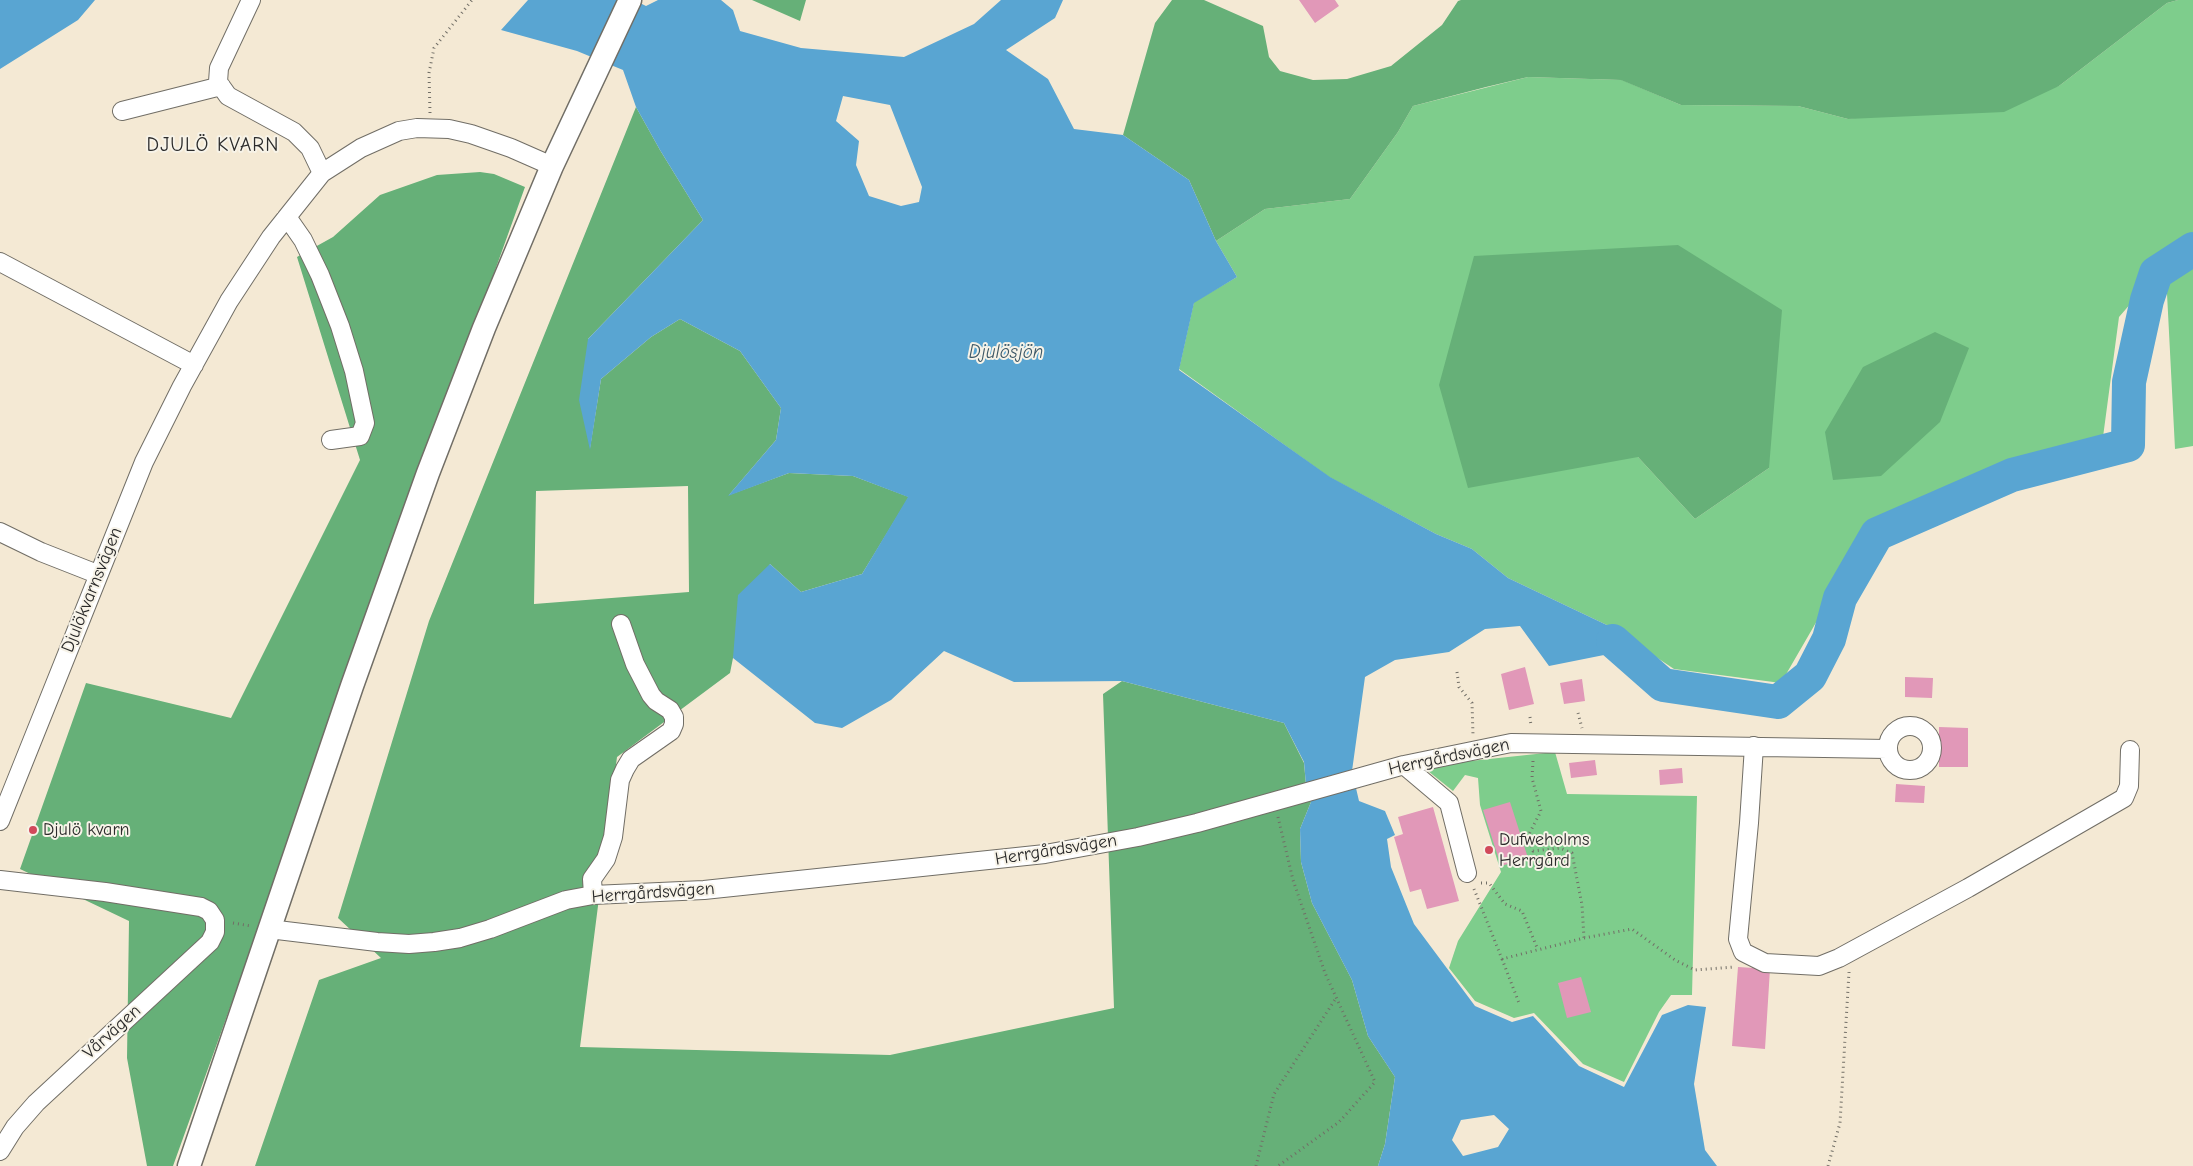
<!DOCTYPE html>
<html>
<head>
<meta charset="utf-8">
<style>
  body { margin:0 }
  canvas { display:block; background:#f4e9d4 }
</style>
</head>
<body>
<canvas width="2193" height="1166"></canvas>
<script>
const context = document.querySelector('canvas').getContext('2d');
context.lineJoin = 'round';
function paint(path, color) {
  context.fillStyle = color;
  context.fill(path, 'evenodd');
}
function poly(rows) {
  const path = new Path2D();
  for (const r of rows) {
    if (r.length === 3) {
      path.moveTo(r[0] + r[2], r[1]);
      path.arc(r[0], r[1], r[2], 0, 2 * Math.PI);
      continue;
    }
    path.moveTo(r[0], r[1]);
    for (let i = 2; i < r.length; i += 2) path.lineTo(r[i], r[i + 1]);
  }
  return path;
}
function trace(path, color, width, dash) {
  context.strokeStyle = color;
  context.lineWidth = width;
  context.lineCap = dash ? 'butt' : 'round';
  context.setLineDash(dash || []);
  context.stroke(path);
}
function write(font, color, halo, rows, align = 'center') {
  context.font = font + ' "Comic Neue",sans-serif';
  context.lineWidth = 4;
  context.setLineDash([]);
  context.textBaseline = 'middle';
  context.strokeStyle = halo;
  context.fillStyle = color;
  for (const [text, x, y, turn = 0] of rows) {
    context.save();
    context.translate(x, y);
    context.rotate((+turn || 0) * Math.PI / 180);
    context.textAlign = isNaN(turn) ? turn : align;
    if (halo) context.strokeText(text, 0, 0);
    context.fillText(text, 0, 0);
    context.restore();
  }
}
const green = poly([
  [2178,0,2193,0,2193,244,2165,264,2119,317,2103,437,1930,493,1873,524,1781,683,1674,669,1611,627,1508,578,1472,549,1436,534,1329,477,1179,369,1194,302,1237,277,1216,241,1265,209,1350,199,1398,132,1413,106,1528,77,1622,80,1681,105,1798,106,1848,119,2059,86,2167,3],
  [1638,457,1769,468,1695,519],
  [2193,255,2193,446,2175,449,2166,274],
  [1555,752,1567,794,1697,796,1692,995,1671,995,1659,1012,1624,1082,1583,1064,1534,1013,1514,1018,1475,1001,1449,968,1458,941,1501,872,1480,805,1478,778,1465,775,1453,791,1428,771,1442,764]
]);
const forest = poly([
  [752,0,806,0,800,21],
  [1172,0,1204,0,1263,26,1269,57,1280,71,1313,80,1347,79,1391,66,1442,25,1458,1,1461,0,2178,0,2167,3,2059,86,2004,112,1848,119,1798,106,1681,105,1621,80,1528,77,1486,87,1413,106,1398,132,1350,199,1265,209,1216,241,1189,180,1123,135,1155,23],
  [636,107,660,150,703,220,588,339,590,448,601,379,651,337,680,319,740,351,781,408,776,440,729,495,789,473,853,476,909,497,862,574,801,592,770,564,733,658,730,673,617,757,580,1047,890,1055,1114,1008,1103,694,1122,681,1284,723,1304,763,1306,785,1311,802,1300,829,1301,862,1312,903,1352,980,1368,1036,1395,1077,1385,1144,1378,1166,255,1166,319,980,381,958,338,918,429,621],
  [688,486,689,592,534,604,536,491],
  [480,172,494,174,525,187,173,1166,147,1166,127,1058,129,921,20,869,86,683,231,718,360,460,297,257,333,237,380,195,437,175],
  [1678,245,1782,310,1769,468,1695,519,1638,457,1468,488,1439,385,1474,256],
  [1935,332,1969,348,1940,422,1881,476,1833,480,1825,432,1863,367]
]);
const water = poly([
  [0,0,95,0,78,20,0,69],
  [528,0,634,0,646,6,658,0,721,0,733,10,740,31,801,48,904,57,974,24,1001,0,1063,0,1055,18,1006,50,1048,79,1074,129,1123,135,1189,180,1216,241,1237,277,1194,303,1179,370,1330,477,1436,534,1472,549,1508,578,1611,627,1613,641,1609,654,1549,666,1520,626,1485,629,1449,652,1395,660,1365,677,1352,771,1359,801,1385,811,1395,835,1387,839,1391,867,1414,924,1475,1006,1512,1022,1533,1016,1579,1066,1624,1087,1662,1015,1688,1005,1706,1007,1694,1084,1705,1150,1717,1166,1378,1166,1385,1144,1395,1077,1368,1036,1352,980,1312,903,1301,862,1300,829,1311,802,1306,785,1304,762,1284,723,1122,681,1014,682,944,651,891,700,842,728,815,723,733,658,738,595,770,564,801,592,862,574,908,497,853,476,789,473,728,496,776,440,781,408,740,351,680,319,651,337,601,379,590,450,579,400,588,339,703,220,660,150,636,107,623,70,577,51,501,30],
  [843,96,890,105,922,187,919,202,901,206,869,196,856,165,859,141,836,121],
  [1494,1115,1509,1129,1498,1147,1463,1156,1452,1140,1461,1120]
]);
const river = poly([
  [1613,641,1663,685,1778,702,1810,676,1829,639,1840,598,1877,534,2012,475,2128,445,2129,382,2147,300,2156,273,2193,249]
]);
const building = poly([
  [1299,0,1335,0,1339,6,1315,23],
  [1525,667,1534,704,1509,710,1501,674],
  [1905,677,1933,678,1932,698,1905,697],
  [1582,679,1585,701,1564,704,1560,683],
  [1939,727,1968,728,1968,767,1939,767],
  [1595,760,1597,775,1571,778,1569,763],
  [1682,768,1683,783,1660,785,1659,770],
  [1896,784,1925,786,1924,803,1895,802],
  [1510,802,1528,858,1501,866,1483,810],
  [1433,807,1459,901,1427,909,1421,889,1410,892,1394,837,1403,834,1398,817],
  [1738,967,1770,969,1765,1049,1732,1046],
  [1581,977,1591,1012,1567,1018,1558,983]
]);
const path = poly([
  [430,113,429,73,434,48,472,0],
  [1457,672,1459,687,1472,703,1473,735],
  [1578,713,1582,728],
  [1530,717,1531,726],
  [1533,761,1532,778,1541,811,1528,836,1533,851,1560,848,1572,853,1582,905,1584,938],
  [1278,817,1293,880,1325,973,1375,1082,1339,1122,1278,1166],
  [1481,883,1489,883,1505,904,1522,911,1538,950],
  [1474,889,1502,959,1584,938,1632,929,1675,960,1695,970,1734,967],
  [233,923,251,926],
  [1502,959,1519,1003],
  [1256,1166,1274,1094,1336,998],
  [1828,1166,1840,1123,1849,972]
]);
const minor = poly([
  [251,0,219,68,218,82,228,96,294,132,310,148,322,173],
  [122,111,221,86],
  [287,217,303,240,320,275,340,326,354,371,365,423,360,436,331,440],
  [0,262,194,365],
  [0,532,41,552,97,574],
  [1910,748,22],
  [1754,746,1749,823,1738,939,1743,952,1765,963,1819,966,1839,958,1968,888,2124,798,2129,786,2130,750],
  [1404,765,1449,803,1467,873],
  [0,821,144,462,182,386,229,301,271,237,322,173,361,148,399,131,417,128,449,129,471,134,511,148,552,166],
  [0,880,105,892,201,907,209,911,215,920,215,932,210,942,36,1103,15,1127,0,1151],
  [593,895,592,879,606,859,613,837,620,780,625,769,631,759,671,731,674,724,674,717,670,710,656,701,651,695,635,664,621,624],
  [269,929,377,942,409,944,434,942,460,938,490,929,566,900,593,895,704,890,1045,854,1138,837,1197,823,1404,765,1511,743,1887,749]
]);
const major = poly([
  [189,1166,352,686,428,473,484,328,552,166,630,0]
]);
const markers = [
  [33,830,5,"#d1495b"],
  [1489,850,5,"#d1495b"]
];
const streetNames = [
  ["Djulökvarnsvägen",92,590,-68],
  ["Herrgårdsvägen",1449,757,-12],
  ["Herrgårdsvägen",1056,850,-9],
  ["Herrgårdsvägen",653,893,-4],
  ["Vårvägen",112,1032,-42]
];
const poiNames = [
  ["Djulö kvarn",43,830],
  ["Dufweholms",1499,840],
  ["Herrgård",1499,861]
];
const waterNames = [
  ["Djulösjön",1006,353]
];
const quarterNames = [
  ["DJULÖ KVARN",213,145]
];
paint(green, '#7ecd8c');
paint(forest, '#66b078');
paint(water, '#59a5d2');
trace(river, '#59a5d2', 34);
paint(building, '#e198b8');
trace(minor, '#716e66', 20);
trace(major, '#716e66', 25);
trace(path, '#716e66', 3, [1, 4]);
trace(minor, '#fff', 18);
trace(major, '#fff', 22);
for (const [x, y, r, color] of markers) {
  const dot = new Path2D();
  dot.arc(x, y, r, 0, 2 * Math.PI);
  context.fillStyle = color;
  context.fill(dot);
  trace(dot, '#f7f3e8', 2);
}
write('18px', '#2b2b2b', '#f7f3e8', streetNames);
write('18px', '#2b2b2b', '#f7f3e8', poiNames, 'left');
write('italic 19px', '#3b5665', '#f7f3e8', waterNames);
context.letterSpacing = '1px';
write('20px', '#2b2b2b', '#f7f3e8', quarterNames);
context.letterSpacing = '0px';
</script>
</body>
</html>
